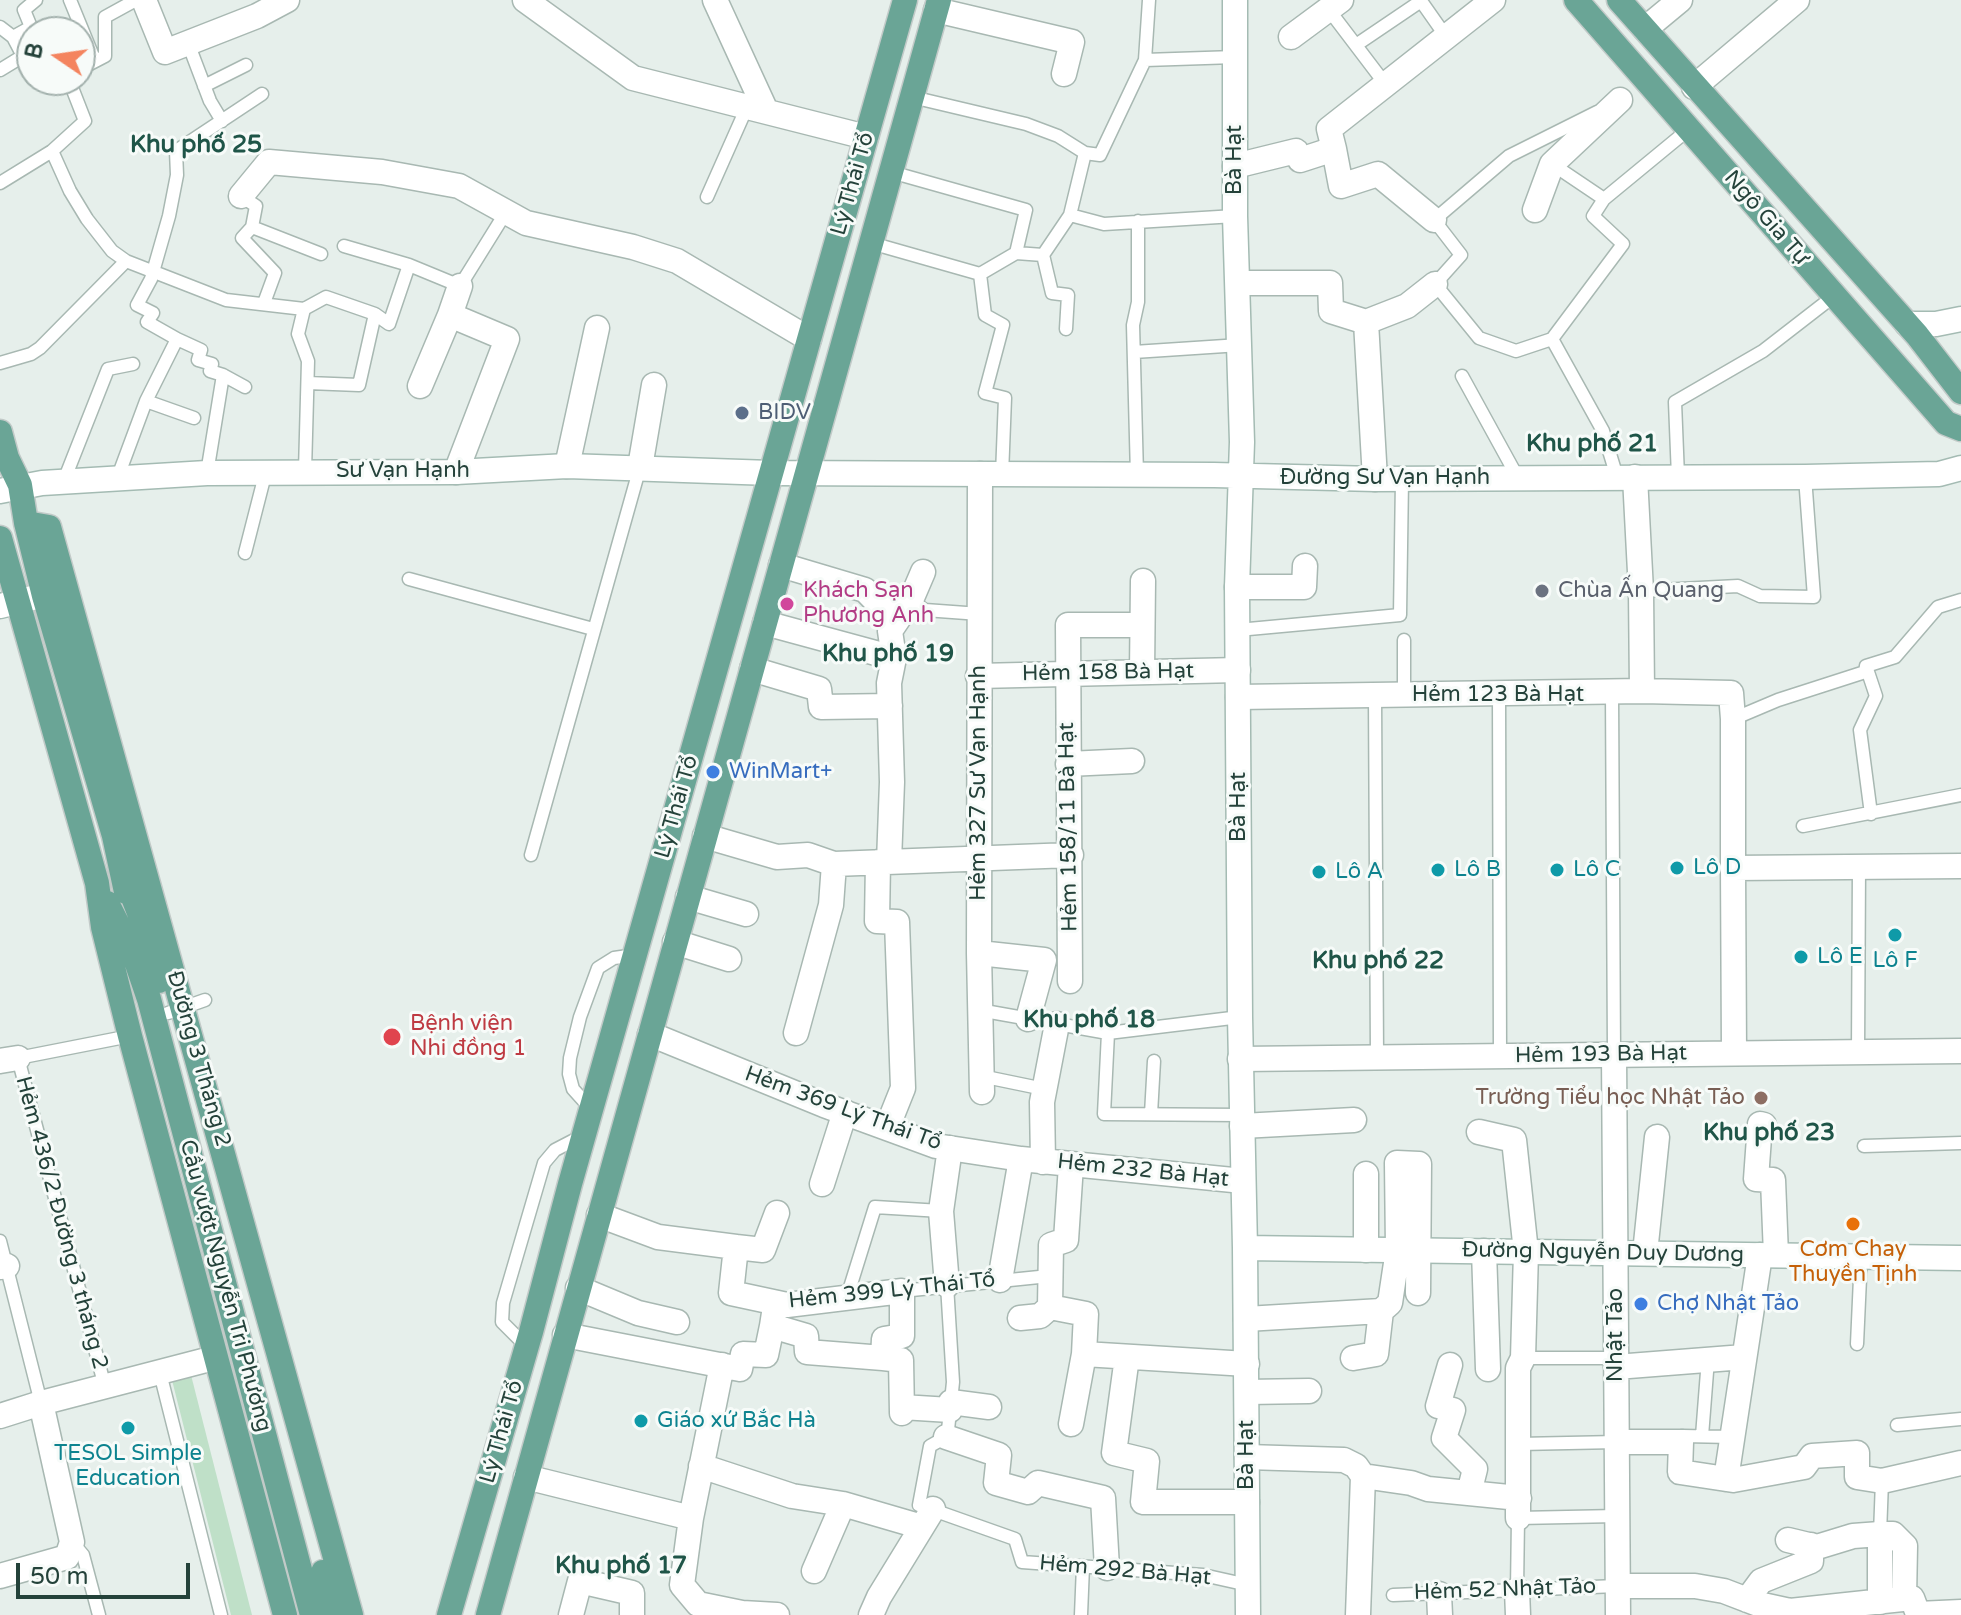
<!DOCTYPE html>
<html>
<head>
<meta charset="utf-8">
<style>
  body { margin:0 }
  #map { position:relative; width:1961px; height:1615px; overflow:hidden; background:#e6efeb; font-family:"Varela Round",sans-serif }
  canvas { display:block }
  .north { position:absolute; left:16px; top:16px; width:80px; height:80px; box-sizing:border-box; background:#f7fbf9; border:2px solid #a3b1ad; border-radius:50%; rotate:283deg; font-size:22px; font-weight:700; line-height:32px; text-align:center; color:#24423a }
  .north::after { content:''; display:block; margin:auto; width:28px; height:36px; background:#f4845f; clip-path:polygon(50% 0,100% 100%,50% 72%,0 100%) }
  .scale { position:absolute; left:16px; top:1563px; width:174px; height:36px; box-sizing:border-box; border:4px solid #24423a; border-top:0; padding-left:10px; font-size:24px; line-height:28px; white-space:nowrap; color:#24423a; -webkit-text-stroke:6px #f7fbf9; paint-order:stroke }
</style>
</head>
<body>
<div id="map">
<canvas width="1961" height="1615"></canvas>
<div class="north">B</div>
<div class="scale">50 m</div>
</div>
<script>
const context = document.querySelector('canvas').getContext('2d');
context.lineJoin = 'round';
function paint(path, color) {
  context.fillStyle = color;
  context.fill(path, 'evenodd');
}
function poly(rows) {
  const path = new Path2D();
  for (const r of rows) {
    path.moveTo(r[0], r[1]);
    for (let i = 2; i < r.length; i += 2) path.lineTo(r[i], r[i + 1]);
  }
  return path;
}
function trace(path, color, width, dash) {
  context.strokeStyle = color;
  context.lineWidth = width;
  context.lineCap = dash ? 'butt' : 'round';
  context.setLineDash(dash || []);
  context.stroke(path);
}
function write(font, color, halo, rows, align = 'center') {
  context.font = font + ' "Varela Round",sans-serif';
  context.lineWidth = 6;
  context.setLineDash([]);
  context.textBaseline = 'middle';
  context.strokeStyle = halo;
  context.fillStyle = color;
  for (const [text, x, y, turn = 0] of rows) {
    context.save();
    context.translate(x, y);
    context.rotate((+turn || 0) * Math.PI / 180);
    context.textAlign = isNaN(turn) ? turn : align;
    if (halo) context.strokeText(text, 0, 0);
    context.fillText(text, 0, 0);
    context.restore();
  }
}
const green = poly([
  [191,1375,252,1615,231,1615,172,1380]
]);
const lane = poly([
  [70,0,95,61],
  [1329,10,1386,85],
  [0,27,13,37],
  [188,43,210,101,222,121],
  [1356,45,1421,1,1447,38],
  [23,56,32,78],
  [1145,60,1235,57],
  [80,69,105,56,105,17,136,0],
  [0,70,23,56,13,37,31,27,24,10,36,0],
  [204,86,246,65],
  [912,97,1026,124,1058,136,1085,153,1070,215,1043,255],
  [1597,112,1509,156,1434,220,1461,255,1435,284,1479,338,1516,351,1552,339,1603,431,1617,477],
  [52,151,70,191,87,219,112,251,126,261],
  [1085,153,1100,155,1145,60,1149,0],
  [1552,164,1604,199],
  [891,172,1026,210,1016,253],
  [0,183,52,151,85,121,69,80],
  [241,196,256,206,252,227,242,238,275,273,264,303],
  [707,197,747,107],
  [1070,215,1104,224,1235,216],
  [252,227,321,254],
  [871,243,980,274,1016,253,1043,255,1052,293,1068,295,1066,329],
  [344,246,409,265,460,286,506,212],
  [980,274,985,315,1003,325,985,393,1005,398,1002,475],
  [177,339,201,350,198,360,212,364,210,371,223,375,207,473],
  [1552,339,1623,244,1593,216,1604,199,1689,129],
  [1134,352,1240,345],
  [0,363,31,354,40,348,126,261,226,300,304,309],
  [223,375,245,387],
  [1462,376,1518,478],
  [308,383,359,385,375,314,389,324,409,265],
  [146,401,194,418],
  [305,471,308,361,298,334,304,309,326,297,375,314],
  [1137,475,1133,325,1138,302,1138,221],
  [1678,477,1675,402,1763,351,1834,296],
  [117,479,146,401,177,339,147,322,153,313,137,305,151,279,169,216,177,175,176,151,262,94],
  [63,483,108,369,133,364],
  [245,553,266,471],
  [409,579,593,629],
  [1641,591,1738,586,1760,596,1814,597,1805,477],
  [911,600,925,610,980,614],
  [1238,630,1400,615,1402,479],
  [1404,640,1404,695],
  [1866,666,1876,696,1860,730,1871,814],
  [1499,694,1500,1056],
  [1612,694,1614,1054],
  [1375,696,1377,1057],
  [1733,719,1778,700,1865,672,1866,666,1895,657,1938,607,1961,600],
  [1803,826,1961,795],
  [531,855,640,467],
  [979,1010,1108,1033,1240,1017],
  [168,1013,205,1000],
  [1108,1033,1104,1114,1241,1115],
  [1858,1052,1859,867],
  [981,1076,1044,1089],
  [591,1109,573,1089,569,1074,570,1058,580,1017,598,968,614,958,635,955],
  [1151,1114,1154,1061],
  [1864,1146,1961,1143],
  [0,1241,41,1403],
  [947,1285,953,1382,948,1430,946,1437,930,1446,919,1505,1015,1539,1022,1562,1203,1575,1248,1585],
  [902,1291,1049,1276],
  [847,1297,875,1207,941,1211],
  [1857,1344,1861,1256],
  [527,1347,502,1322,503,1303,544,1163,555,1150,582,1136],
  [1523,1358,1616,1358],
  [160,1373,221,1615],
  [105,1387,18,1058,130,1036],
  [1897,1425,1961,1419],
  [1702,1436,1708,1359],
  [1681,1442,1683,1436,1732,1437],
  [1519,1444,1617,1442],
  [1880,1534,1882,1481],
  [72,1542,83,1555,99,1615],
  [1517,1590,1518,1518,1617,1516],
  [1393,1595,1617,1586],
  [1081,1615,1083,1566]
]);
const street = poly([
  [144,0,165,52,257,16,287,0],
  [525,0,633,78,866,137],
  [715,0,766,111],
  [936,10,1072,42,1064,74],
  [1645,29,1680,0],
  [1291,37,1341,0],
  [1694,87,1797,0],
  [1334,149,1329,129,1493,0],
  [1235,166,1296,151,1300,160,1334,149,1341,186,1378,174,1434,220],
  [241,196,269,162,382,172,459,186,526,223,633,247,677,261,809,339],
  [1535,210,1552,164,1620,100],
  [1239,283,1330,283,1331,311,1366,322],
  [420,386,450,315],
  [567,466,597,328],
  [640,467,654,385],
  [456,472,507,339,450,315,460,286],
  [980,474,979,953,982,1092],
  [1635,477,1641,591,1642,691],
  [1375,479,1366,322,1407,306,1435,284],
  [781,565,865,590,896,622],
  [1237,587,1304,587,1305,566],
  [765,623,894,658],
  [752,669,819,689,821,707,890,706],
  [1142,672,1143,581],
  [978,676,1238,670],
  [1238,697,1642,691,1731,693,1733,719,1733,868,1961,866],
  [1068,764,1132,761],
  [705,836,777,857,808,855,834,864,1071,855],
  [878,862,877,921,897,922,903,1088,887,1128],
  [889,862,892,782,889,683,894,658,890,631,911,600,923,572],
  [1733,868,1734,1053],
  [688,897,746,914],
  [675,942,729,959],
  [979,953,1044,960,1028,1019],
  [1070,981,1068,625,1142,625],
  [796,1033,831,905,834,864],
  [650,1034,824,1105,936,1146,1021,1159,1243,1181],
  [1614,1054,1618,1615],
  [1240,1059,1961,1051],
  [0,1061,18,1058],
  [1764,1125,1760,1124,1756,1179,1773,1180,1776,1255],
  [1242,1126,1354,1120],
  [1479,1132,1514,1140,1526,1252,1523,1358,1518,1368,1518,1518],
  [1043,1162,1042,1102,1057,1024],
  [822,1184,845,1112],
  [599,1215,658,1237,736,1247,731,1293,787,1305,902,1291,902,1336,884,1339,883,1358,901,1360,902,1413],
  [736,1247,763,1250,777,1213],
  [1366,1250,1366,1174],
  [1484,1251,1488,1369],
  [1645,1253,1657,1137],
  [0,1267,7,1266],
  [1000,1280,1021,1159],
  [947,1285,941,1211,950,1148],
  [578,1288,638,1313,677,1322],
  [1050,1307,1051,1245,1066,1240,1071,1165],
  [774,1313,772,1326,806,1336,807,1352,883,1358],
  [1020,1318,1040,1316,1050,1307,1086,1314,1084,1354,1247,1364],
  [1246,1319,1381,1311],
  [565,1335,740,1369,743,1354,766,1355,772,1326],
  [1127,1357,1114,1453,1147,1461,1143,1502,1247,1502],
  [1353,1358,1376,1354,1381,1311,1390,1303,1398,1250,1397,1163,1419,1164,1418,1293],
  [722,1365,691,1518,682,1585,698,1604,742,1613],
  [1450,1365,1438,1406,1453,1410,1444,1438,1475,1469,1469,1493],
  [1616,1367,1744,1357],
  [1247,1392,1309,1391],
  [951,1402,989,1407],
  [902,1407,950,1410],
  [0,1416,41,1403,214,1358],
  [1071,1424,1084,1354],
  [946,1437,999,1455,996,1483,1028,1492,1038,1483,1103,1498,1107,1568],
  [1617,1442,1681,1442,1680,1472,1733,1480,1804,1467,1812,1456,1857,1453,1857,1477,1882,1481,1961,1463],
  [1247,1457,1344,1460,1356,1466,1363,1476,1411,1483,1428,1489,1519,1498],
  [701,1466,792,1496,843,1504,922,1527],
  [526,1477,691,1518],
  [1726,1479,1760,1255],
  [1880,1534,1893,1534,1905,1546,1904,1599],
  [1788,1540,1817,1547,1853,1536,1880,1534,1880,1602],
  [814,1571,843,1504],
  [0,1576,67,1557,72,1542,41,1403],
  [1617,1586,1695,1586,1724,1591,1758,1604,1790,1611,1912,1598,1918,1614,1961,1612],
  [1517,1590,1518,1615],
  [1439,1594,1440,1615],
  [1747,1600,1761,1581,1811,1561,1811,1545],
  [571,1615,580,1581,632,1593,632,1615],
  [742,1615,742,1613,777,1615],
  [871,1615,879,1597,933,1509],
  [1358,1615,1363,1476]
]);
const secondary = poly([
  [1235,0,1235,216,1242,442,1237,587,1240,1017,1245,1248,1248,1615],
  [1907,324,1936,324,1961,319],
  [0,491,42,483,207,473,456,472,567,466,771,473,1214,475,1375,479,1805,477,1939,474,1961,468],
  [0,606,64,590],
  [1245,1248,1961,1258]
]);
const primary = poly([
  [1576,0,1946,423,1961,429],
  [1619,0,1917,335,1961,392],
  [0,432,7,458,20,485,26,523,44,596,114,836,126,892],
  [26,523,49,527,351,1615],
  [0,538,97,883,103,927,130,1036,285,1615],
  [125,877,141,918,159,981],
  [107,903,135,958,149,999,312,1615],
  [323,1572,334,1615],
  [449,1615,531,1332,570,1184,905,0],
  [488,1615,939,0]
]);
const markers = [
  [742,413,8,"#5c6f8a"],
  [1542,591,8,"#6b7280"],
  [787,604,8,"#d1479c"],
  [713,772,8,"#3f7fe0"],
  [1677,868,8,"#0f9aa8"],
  [1438,870,8,"#0f9aa8"],
  [1557,870,8,"#0f9aa8"],
  [1319,872,8,"#0f9aa8"],
  [1895,935,8,"#0f9aa8"],
  [1801,957,8,"#0f9aa8"],
  [392,1037,10,"#e0444e"],
  [1761,1098,8,"#8d6e63"],
  [1853,1224,8,"#e8710a"],
  [1641,1304,8,"#3f7fe0"],
  [641,1421,8,"#0f9aa8"],
  [128,1428,8,"#0f9aa8"]
];
const streetNames = [
  ["Bà Hạt",1235,160,-90],
  ["Lý Thái Tổ",853,184,-74],
  ["Ngô Gia Tự",1766,218,49],
  ["Sư Vạn Hạnh",403,471],
  ["Đường Sư Vạn Hạnh",1385,478],
  ["Hẻm 158 Bà Hạt",1108,673,-1],
  ["Hẻm 123 Bà Hạt",1498,695],
  ["Hẻm 327 Sư Vạn Hạnh",979,783,-90],
  ["Lý Thái Tổ",677,807,-74],
  ["Bà Hạt",1239,807,-90],
  ["Hẻm 158/11 Bà Hạt",1069,827,-91],
  ["Hẻm 193 Bà Hạt",1601,1055,-1],
  ["Đường 3 Tháng 2",198,1059,74],
  ["Hẻm 369 Lý Thái Tổ",843,1109,20],
  ["Hẻm 232 Bà Hạt",1143,1171,6],
  ["Hẻm 436/2 Đường 3 tháng 2",61,1223,75],
  ["Đường Nguyễn Duy Dương",1603,1253,1],
  ["Cầu vượt Nguyễn Tri Phương",225,1286,75],
  ["Hẻm 399 Lý Thái Tổ",892,1291,-6],
  ["Nhật Tảo",1616,1335,-90],
  ["Lý Thái Tổ",502,1432,-74],
  ["Bà Hạt",1247,1455,-90],
  ["Hẻm 292 Bà Hạt",1125,1571,5],
  ["Hẻm 52 Nhật Tảo",1505,1590,-2]
];
const serviceNames = [
  ["BIDV",758,413]
];
const hotelNames = [
  ["Khách Sạn",803,591],
  ["Phương Anh",803,616]
];
const worshipNames = [
  ["Chùa Ấn Quang",1558,591]
];
const shopNames = [
  ["WinMart+",729,772],
  ["Chợ Nhật Tảo",1657,1304]
];
const cultureNames = [
  ["Lô D",1693,868],
  ["Lô B",1454,870],
  ["Lô C",1573,870],
  ["Lô A",1335,872],
  ["Lô E",1817,957],
  ["Lô F",1895,961,"center"],
  ["Giáo xứ Bắc Hà",657,1421],
  ["TESOL Simple",128,1454,"center"],
  ["Education",128,1479,"center"]
];
const healthNames = [
  ["Bệnh viện",410,1024],
  ["Nhi đồng 1",410,1049]
];
const educationNames = [
  ["Trường Tiểu học Nhật Tảo",1745,1098]
];
const foodNames = [
  ["Cơm Chay",1853,1250],
  ["Thuyền Tịnh",1853,1275]
];
const neighbourhoodNames = [
  ["Khu phố 25",196,146],
  ["Khu phố 21",1592,445],
  ["Khu phố 19",888,655],
  ["Khu phố 22",1378,962],
  ["Khu phố 18",1089,1021],
  ["Khu phố 23",1769,1134],
  ["Khu phố 17",621,1567]
];
paint(green, '#bfe0c8');
trace(lane, '#a8b8b2', 15);
trace(street, '#a8b8b2', 27);
trace(secondary, '#a4bbb3', 27);
trace(primary, '#c2cac8', 27);
trace(lane, '#fff', 12);
trace(street, '#fff', 24);
trace(secondary, '#fff', 24);
trace(primary, '#6aa596', 24);
for (const [x, y, r, color] of markers) {
  const dot = new Path2D();
  dot.arc(x, y, r, 0, 2 * Math.PI);
  context.fillStyle = color;
  context.fill(dot);
  trace(dot, '#f7fbf9', 3);
}
write('22px', '#24423a', '#f7fbf9', streetNames);
write('22px', '#4e5e75', '#f7fbf9', serviceNames, 'left');
write('22px', '#b23c85', '#f7fbf9', hotelNames, 'left');
write('22px', '#5b616d', '#f7fbf9', worshipNames, 'left');
write('22px', '#366cbe', '#f7fbf9', shopNames, 'left');
write('22px', '#0d838f', '#f7fbf9', cultureNames, 'left');
write('22px', '#be3a42', '#f7fbf9', healthNames, 'left');
write('22px', '#785e54', '#f7fbf9', educationNames, 'right');
write('22px', '#c56008', '#f7fbf9', foodNames);
write('bold 24px', '#1f5548', '#f7fbf9', neighbourhoodNames);
</script>
</body>
</html>
